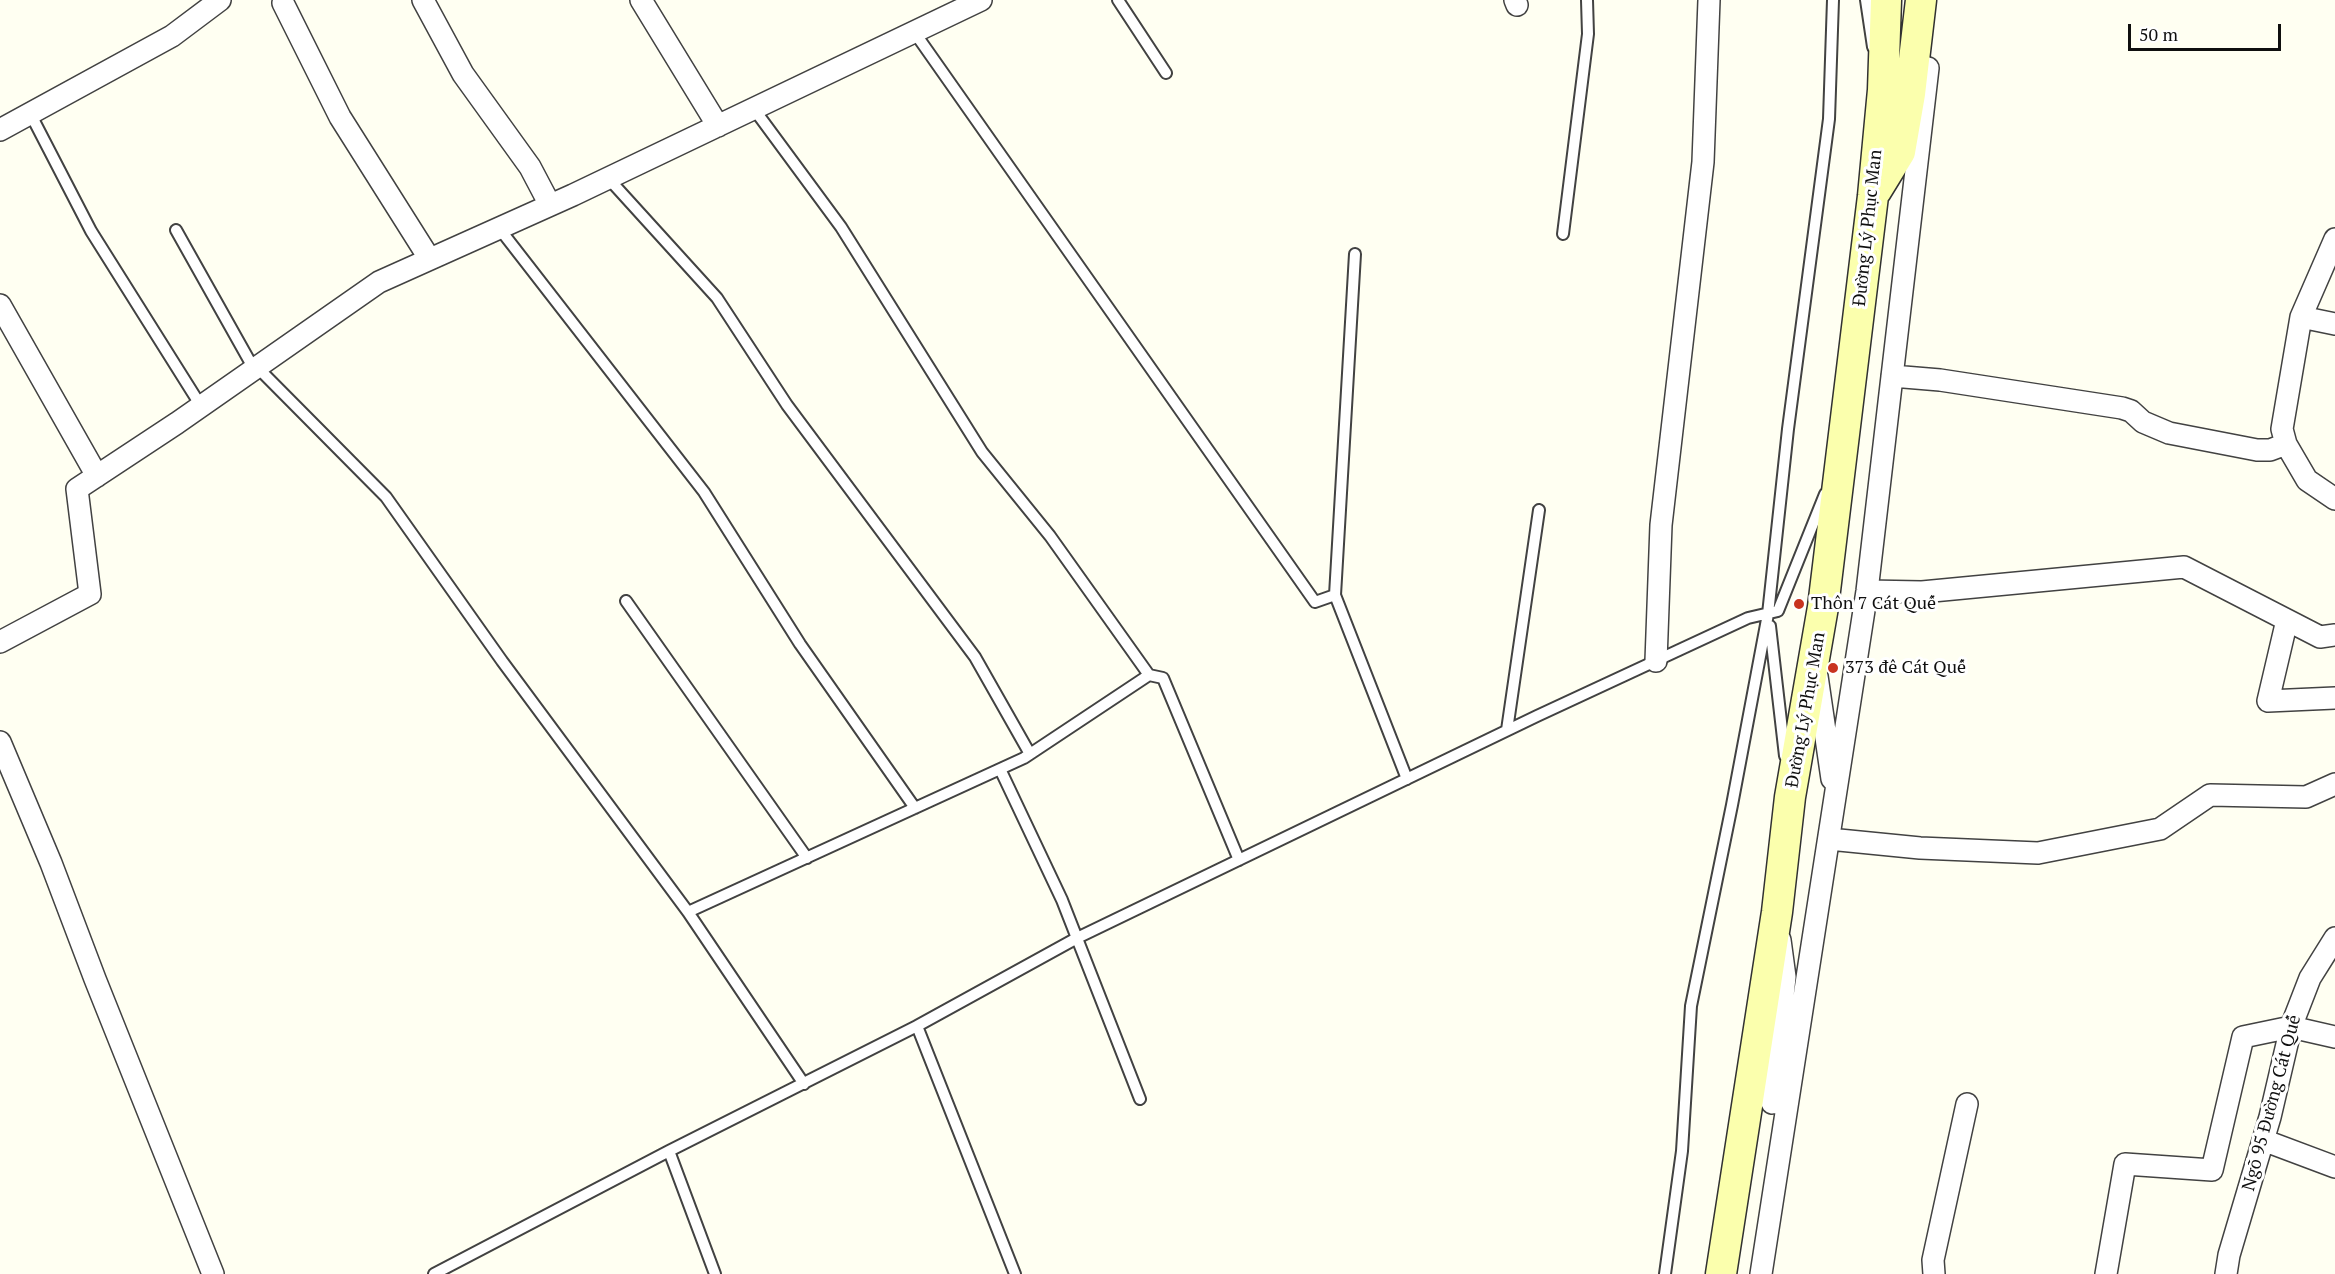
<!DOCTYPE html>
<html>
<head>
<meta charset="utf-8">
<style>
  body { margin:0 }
  #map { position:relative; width:2335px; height:1274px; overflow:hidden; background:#fffff2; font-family:"PT Serif",serif }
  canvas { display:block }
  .scale { position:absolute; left:2128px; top:24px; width:153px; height:27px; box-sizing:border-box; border:3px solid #0f0f0f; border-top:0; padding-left:8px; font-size:18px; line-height:21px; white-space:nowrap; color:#0f0f0f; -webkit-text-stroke:4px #fff; paint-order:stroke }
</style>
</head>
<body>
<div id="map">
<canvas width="2335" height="1274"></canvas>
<div class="scale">50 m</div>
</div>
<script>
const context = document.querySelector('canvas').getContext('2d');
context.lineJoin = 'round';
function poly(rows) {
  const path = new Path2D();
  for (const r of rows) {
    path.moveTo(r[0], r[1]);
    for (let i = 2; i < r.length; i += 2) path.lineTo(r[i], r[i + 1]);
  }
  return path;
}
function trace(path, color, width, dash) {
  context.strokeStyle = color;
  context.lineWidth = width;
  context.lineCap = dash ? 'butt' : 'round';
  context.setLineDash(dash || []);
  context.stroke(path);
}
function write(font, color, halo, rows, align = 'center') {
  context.font = font + ' "PT Serif",serif';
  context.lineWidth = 6;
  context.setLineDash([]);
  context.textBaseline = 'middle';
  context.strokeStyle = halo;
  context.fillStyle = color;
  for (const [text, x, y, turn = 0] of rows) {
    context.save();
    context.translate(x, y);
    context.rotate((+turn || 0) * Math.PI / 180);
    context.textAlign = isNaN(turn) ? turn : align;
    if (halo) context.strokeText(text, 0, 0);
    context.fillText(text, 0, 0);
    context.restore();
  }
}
const service = poly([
  [1118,0,1166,73],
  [1866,0,1873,47],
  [915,33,1315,602,1335,595,1407,779],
  [754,109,841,227,982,452,1050,536,1149,675,1024,758,688,912,804,1084],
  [31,115,91,231,201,406],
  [608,178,717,298,787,405,975,657,1030,754],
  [499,228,704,492,800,644,915,808],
  [176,230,254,369],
  [1563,234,1588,34,1587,0],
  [257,367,386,497,502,661,688,912],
  [1335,595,1355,254],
  [626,601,807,858],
  [1770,626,1785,756],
  [1149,675,1163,678,1239,860],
  [1507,730,1539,510],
  [1000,769,1062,900,1140,1099],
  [917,1026,1077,938,1537,716,1748,618,1778,611,1825,494],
  [669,1151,715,1274],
  [434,1274,669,1151,917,1026,1015,1274],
  [1665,1274,1682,1151,1691,1006,1732,805,1768,614,1788,429,1829,119,1833,0]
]);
const minor = poly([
  [423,0,463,74,530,167,550,205],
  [641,0,718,126],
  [1515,0,1517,5],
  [283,3,340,117,429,258],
  [0,130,172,36,220,0],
  [2335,239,2301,317,2282,429,2286,444,2307,480,2335,499],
  [0,305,97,476],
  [2301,317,2335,324],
  [1892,376,1940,380,2122,408,2131,411,2143,422,2169,433,2257,450,2270,450,2286,444],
  [1867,591,1922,592,2184,567,2320,637,2335,635],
  [2287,620,2268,701,2335,698],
  [0,642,90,594,77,489,177,423,379,282,573,195,981,0],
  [1656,661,1661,525,1703,162,1709,0],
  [1817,676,1832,779],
  [0,742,51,863,95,979,213,1274],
  [1829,839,1920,848,2038,853,2160,829,2210,795,2306,797,2335,784],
  [1772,1103,1785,977,1780,940],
  [2263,1140,2335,1167],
  [1761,1274,1867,591,1928,68],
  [1934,1274,1933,1260,1967,1104],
  [2106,1274,2125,1164,2212,1170,2243,1037,2291,1027,2335,1037],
  [2226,1274,2229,1255,2270,1117,2291,1027,2310,978,2335,938]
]);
const secondary = poly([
  [1876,191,1900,152,1910,94,1921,0],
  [1721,1274,1777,912,1790,797,1823,607,1873,196,1883,90,1886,0]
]);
const markers = [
  [1799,604,6,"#c8331f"],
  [1833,668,6,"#c8331f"]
];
const streetNames = [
  ["Đường Lý Phục Man",1868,228,-84],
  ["Đường Lý Phục Man",1806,710,-80],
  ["Ngõ 95 Đường Cát Quế",2272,1103,-75]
];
const poiNames = [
  ["Thôn 7 Cát Quế",1811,604],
  ["373 đê Cát Quế",1845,668]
];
trace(service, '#424242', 14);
trace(minor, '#424242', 24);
trace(secondary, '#313131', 33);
trace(service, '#fff', 10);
trace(minor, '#fff', 21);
trace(secondary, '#fbffad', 30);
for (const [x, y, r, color] of markers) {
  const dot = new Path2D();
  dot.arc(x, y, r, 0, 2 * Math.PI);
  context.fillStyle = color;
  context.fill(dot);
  trace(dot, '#fff', 2);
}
write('18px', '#0f0f0f', '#fff', streetNames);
write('18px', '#0f0f0f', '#fff', poiNames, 'left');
</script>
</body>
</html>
